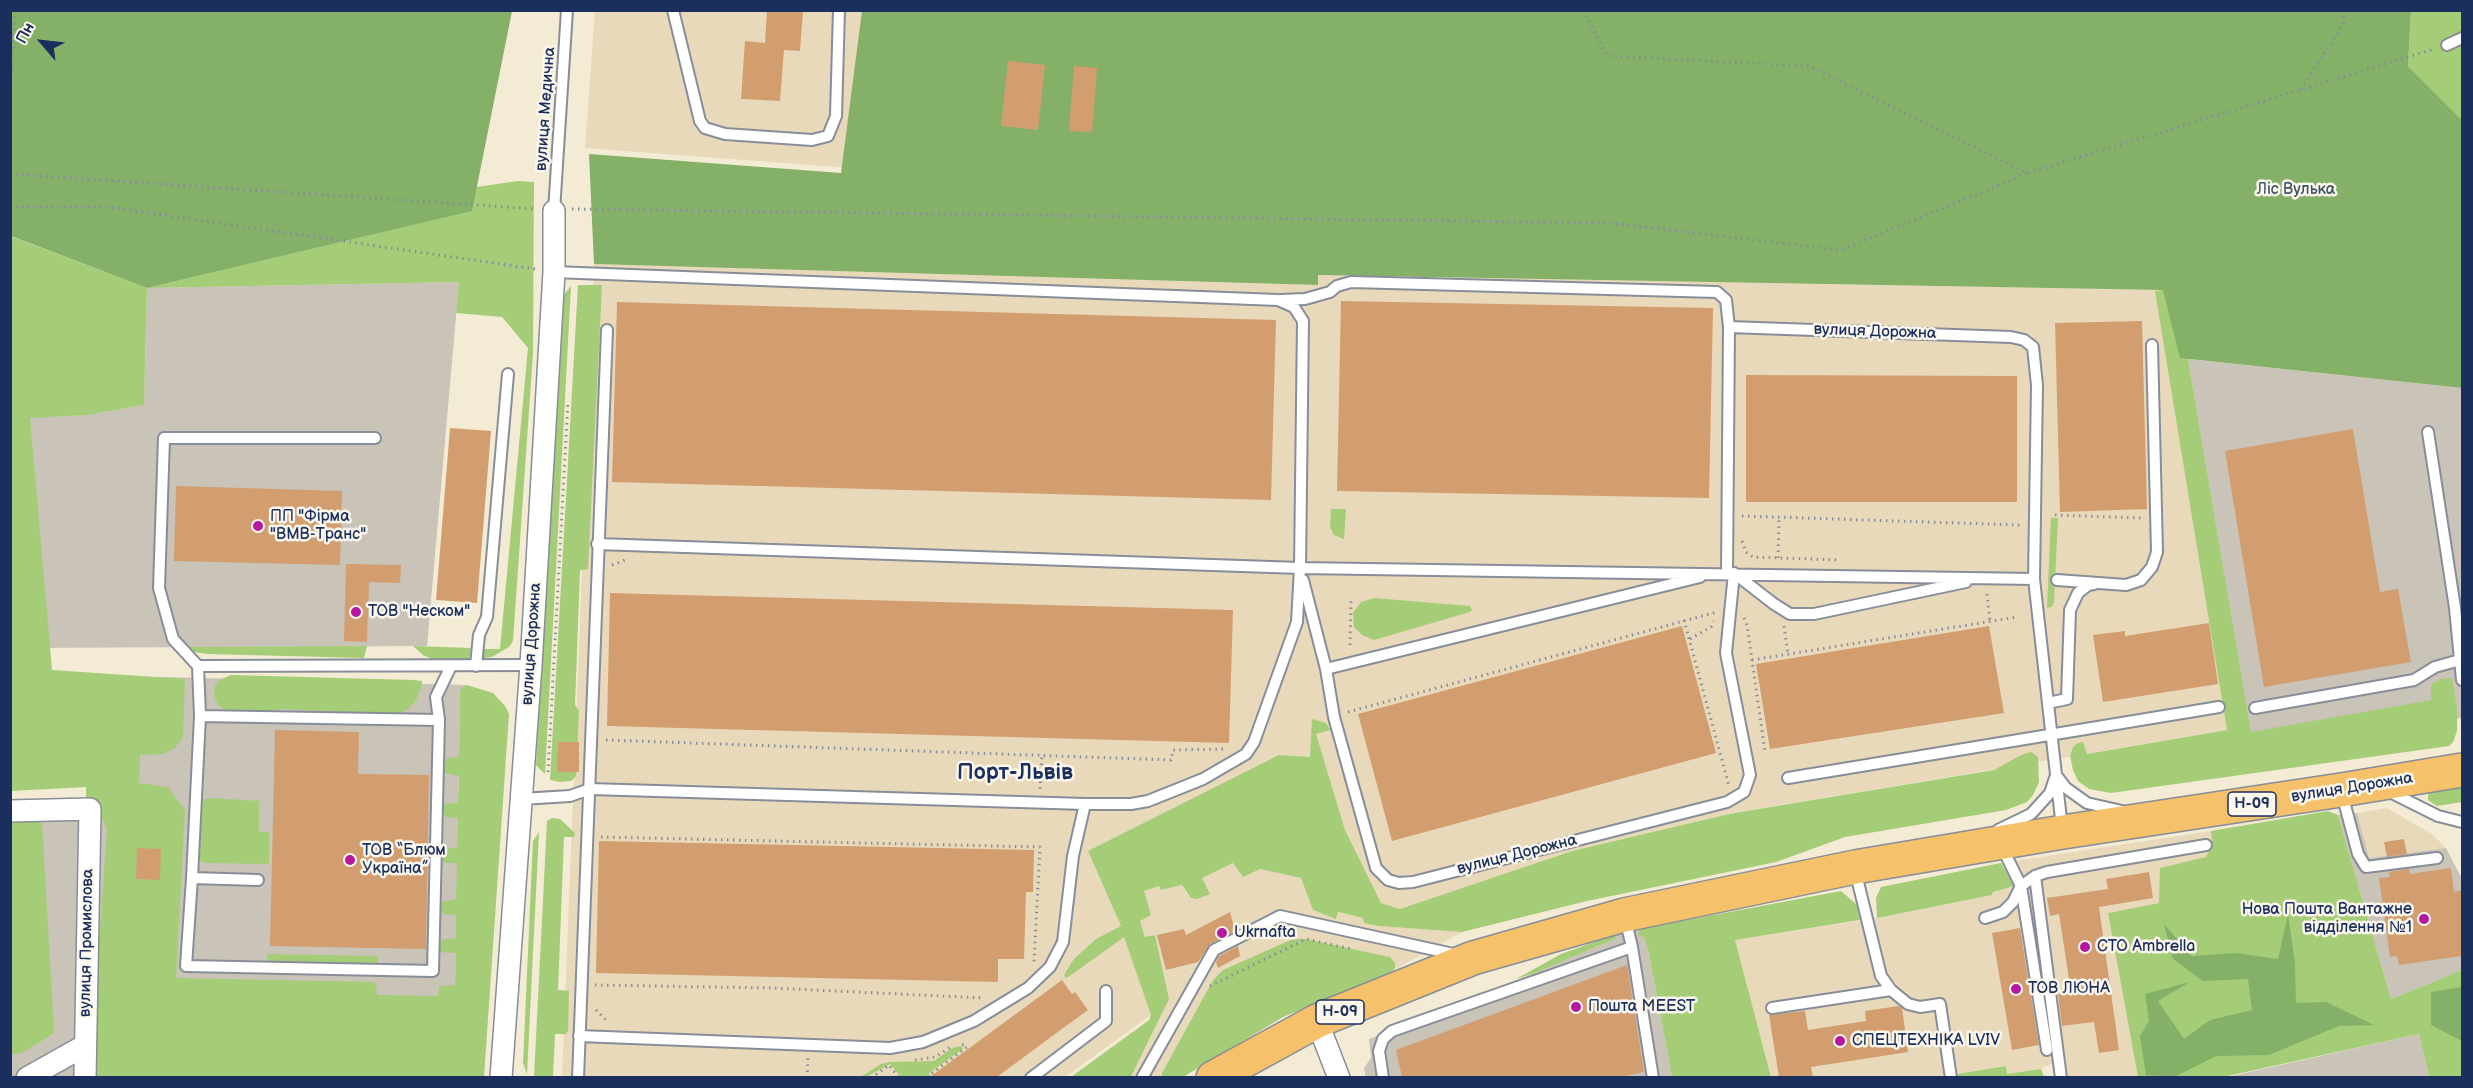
<!DOCTYPE html>
<html>
<head>
<meta charset="utf-8">
<style>
  body { margin:0 }
  #map { position:relative; width:2473px; height:1088px; overflow:hidden; background:#f3ebd4; font-family:"Balsamiq Sans",sans-serif }
  canvas { display:block }
  .frame { position:absolute; inset:0; border:12px solid #1b2f5e; pointer-events:none }
  .north { position:absolute; left:12px; top:12px; width:60px; height:60px; -webkit-text-stroke:4px #fbf7ec; paint-order:stroke; rotate:298deg; font-size:16px; font-weight:700; line-height:24px; text-align:center; color:#1b2f5e }
  .north::after { content:''; display:block; margin:auto; width:21px; height:27px; background:#1b2f5e; clip-path:polygon(50% 0,100% 100%,50% 72%,0 100%) }
</style>
</head>
<body>
<div id="map">
<canvas width="2473" height="1088"></canvas>
<div class="frame"></div>
<div class="north">Пн</div>
</div>
<script>
const context = document.querySelector('canvas').getContext('2d');
context.lineJoin = 'round';
function paint(path, color) {
  context.fillStyle = color;
  context.fill(path, 'evenodd');
}
function poly(rows) {
  const path = new Path2D();
  for (const r of rows) {
    path.moveTo(r[0], r[1]);
    for (let i = 2; i < r.length; i += 2) path.lineTo(r[i], r[i + 1]);
  }
  return path;
}
function trace(path, color, width, dash) {
  context.strokeStyle = color;
  context.lineWidth = width;
  context.lineCap = dash ? 'butt' : 'round';
  context.setLineDash(dash || []);
  context.stroke(path);
}
function write(font, color, halo, rows, align = 'center') {
  context.font = font + ' "Balsamiq Sans",sans-serif';
  context.lineWidth = 5;
  context.setLineDash([]);
  context.textBaseline = 'middle';
  context.strokeStyle = halo;
  context.fillStyle = color;
  for (const [text, x, y, turn = 0] of rows) {
    context.save();
    context.translate(x, y);
    context.rotate((+turn || 0) * Math.PI / 180);
    context.textAlign = isNaN(turn) ? turn : align;
    if (halo) context.strokeText(text, 0, 0);
    context.fillText(text, 0, 0);
    context.restore();
  }
}
const built = poly([
  [595,11,1158,11,1142,190,585,148],
  [594,264,1317,285,1318,275,2163,290,2227,730,1729,814,1572,851,1400,909,1381,903,1345,830,1316,735,1310,757,1088,851,1121,926,1151,1015,1065,1077,562,1078],
  [2387,808,2432,834,2446,848,2369,858,2357,813],
  [2211,831,2212,844,2206,857,2159,903,2108,913,2138,1077,2068,1077,2066,1065,2055,1062,2037,1071,2006,1074,2005,1066,1934,1077,1771,1077,1735,940,1871,919,1992,895,1993,892,2013,886,2001,863],
  [1233,863,1301,878,1313,910,1336,918,1337,912,1364,918,1379,926,1462,932,1394,970,1395,963,1390,957,1306,939,1293,939,1213,980,1162,1073,1162,1077,1131,1078,1169,999,1155,935,1145,937,1140,920,1144,891,1159,885,1162,890,1182,885,1187,894,1202,878]
]);
const industrial = poly([
  [459,282,427,646,11,648,10,418,88,415,144,405,147,288],
  [2188,359,2462,388,2462,718,2253,746],
  [164,677,467,685,460,691,455,1010,111,1077,11,1077,10,802,86,800,87,680],
  [2357,813,2369,858,2446,848,2462,879,2462,970,2391,999,2338,815],
  [1639,929,1639,935,1644,937,1649,954,1672,1077,1366,1078,1364,1068,1371,1058,1369,1039,1535,973,1617,938,1614,935],
  [2419,1034,2429,1077,2223,1078]
]);
const green = poly([
  [2411,11,2462,11,2462,120,2408,66],
  [518,181,534,182,533,353,513,641,509,647,492,657,483,658,483,649,500,649,528,348,502,317,456,313,459,282,147,288,144,405,88,415,30,418,52,670,185,679,183,737,175,748,163,754,140,755,139,783,168,787,185,810,176,978,373,982,376,985,377,995,438,996,439,986,455,985,456,953,440,952,439,943,443,939,456,938,456,915,444,914,439,910,441,902,456,899,457,863,445,863,441,859,443,850,457,847,458,818,445,817,441,809,445,804,458,803,459,776,444,773,442,764,448,758,459,757,460,691,463,687,467,685,493,693,505,706,509,714,484,1077,95,1077,94,1016,107,830,96,804,86,800,86,787,11,791,10,236,147,288,471,211,476,187],
  [578,285,602,285,588,569,580,570,575,705,579,711,576,776,571,781,560,782,550,780],
  [571,286,545,774,536,765,561,306,563,296],
  [2163,290,2188,359,2251,732,2431,700,2431,684,2441,679,2452,678,2457,709,2457,731,2453,742,2449,746,2111,793,2089,789,2078,781,2073,770,2070,756,2073,747,2078,743,2083,742,2087,754,2227,730,2155,291],
  [1331,509,1346,509,1344,539,1334,535,1330,527],
  [2051,518,2058,518,2054,602,2052,607,2047,608],
  [1374,598,1470,606,1472,610,1470,612,1374,640,1362,635,1354,627,1353,613,1361,602],
  [367,646,364,658,208,654,194,652,185,647],
  [413,646,471,648,469,661,434,660,423,655],
  [231,675,413,680,422,681,422,685,415,702,405,711,386,717,365,717,331,711,282,709,257,714,229,713,218,705,214,695,215,686,220,680],
  [1312,719,1326,723,1330,730,1316,734,1345,830,1381,903,1400,909,1572,851,1729,814,1994,770,2021,755,2031,752,2038,757,2039,782,2033,795,2027,802,2006,810,1845,837,1776,862,1587,901,1462,932,1379,926,1364,923,1363,918,1338,912,1336,919,1313,910,1301,878,1260,869,1243,877,1233,863,1202,878,1210,894,1197,899,1191,898,1182,885,1161,890,1159,886,1144,891,1151,915,1140,921,1145,937,1155,935,1169,999,1131,1077,1071,1077,1149,1020,1151,1015,1124,937,1074,973,1066,978,1064,975,1074,959,1096,939,1121,926,1088,851,1279,755,1310,757],
  [2462,787,2462,802,2437,806,2428,800,2428,795,2430,793],
  [211,798,259,801,259,832,269,832,269,864,206,863,201,861,196,854,198,804,202,800],
  [2328,811,2338,815,2391,999,2462,970,2462,1077,2429,1077,2419,1034,2223,1077,2138,1077,2108,913,2159,903,2160,868,2206,857,2212,844,2211,831],
  [552,818,560,819,575,833,574,837,564,837,558,990,569,991,568,1031,566,1034,555,1034,553,1077,534,1077,547,821],
  [42,821,54,1033,22,1053,11,1055,11,823],
  [539,832,527,1074,523,1063,533,841],
  [2001,863,2014,886,1993,892,1992,895,1877,918,1876,898,1881,887],
  [1841,891,1857,905,1860,920,1735,940,1771,1077,1672,1077,1649,954,1644,937,1639,936,1639,929],
  [1614,935,1617,938,1535,973,1516,979,1561,954],
  [1293,939,1306,939,1390,957,1395,963,1395,968,1392,972,1283,1017,1183,1077,1162,1078,1162,1073,1213,980,1223,970],
  [267,954,377,956,378,965,267,963],
  [961,1046,963,1049,929,1073,931,1077,901,1077,890,1064,866,1077,859,1078,881,1064,890,1062,934,1061,952,1048],
  [2006,1066,2007,1074,2041,1069,2044,1077,1958,1078,1956,1074]
]);
const forest = poly([
  [10,11,512,11,472,211,147,288,11,236],
  [862,11,2411,11,2408,66,2462,120,2462,388,2180,358,2163,290,1318,275,1318,285,594,264,589,154,841,173],
  [2288,914,2295,964,2296,1003,2326,1002,2374,1025,2339,1026,2269,1055,2216,1056,2174,1077,2146,1075,2140,1036,2149,1021,2145,994,2190,982,2158,1001,2184,1039,2210,1020,2252,1010,2248,979,2203,981,2173,959,2164,924,2192,956,2235,953,2278,959],
  [2462,987,2462,1041,2431,1025,2431,992]
]);
const building = poly([
  [767,10,803,10,800,51,784,50,780,101,741,99,745,41,765,43],
  [1008,61,1045,65,1038,130,1001,126],
  [1074,66,1097,68,1092,132,1069,131],
  [1341,301,1713,308,1709,498,1337,491],
  [617,302,1276,320,1271,500,612,482],
  [2142,321,2147,509,2060,512,2055,323],
  [1746,375,2017,376,2017,502,1746,502],
  [450,428,491,431,477,603,436,600],
  [2353,429,2380,592,2398,589,2411,662,2264,687,2225,451],
  [176,486,342,491,340,565,174,561],
  [346,564,401,565,400,583,369,582,367,642,344,641],
  [610,593,1233,610,1229,743,607,726],
  [2209,623,2218,684,2103,702,2093,635,2125,631,2125,636],
  [1682,626,1716,753,1392,841,1358,714],
  [1989,626,2004,713,1770,749,1756,664],
  [275,730,359,732,358,774,429,775,426,949,270,946],
  [558,742,579,742,579,772,557,772],
  [2404,839,2407,854,2387,857,2384,842],
  [599,841,1034,850,1033,892,1026,892,1024,959,998,959,998,982,596,973],
  [137,848,161,849,160,880,136,879],
  [2451,868,2454,892,2463,890,2461,956,2399,965,2397,956,2390,957,2379,878,2390,877,2389,872,2409,869,2410,874],
  [2149,872,2153,898,2099,907,2119,1050,2099,1053,2094,1022,2062,1026,2058,994,2071,992,2059,914,2050,916,2047,898,2108,889,2106,879],
  [1230,912,1235,931,1210,944,1198,962,1166,970,1157,935,1184,929,1186,935],
  [2020,928,2039,1045,2012,1050,1992,933],
  [1238,946,1240,956,1218,968,1216,962,1219,956],
  [1627,965,1644,1072,1620,1077,1402,1077,1396,1050],
  [1062,980,1072,994,1075,992,1088,1010,1055,1034,997,1077,930,1077],
  [1898,1006,1902,1008,1908,1052,1811,1067,1813,1077,1779,1077,1769,1015,1805,1011,1808,1030,1866,1021,1865,1011]
]);
const path = poly([
  [1583,10,1607,56,1808,66,2028,173,2434,49],
  [2301,89,2343,25,2345,10],
  [10,96,15,10],
  [10,174,536,209],
  [10,207,108,207,535,269],
  [572,209,1609,223,1841,250,2028,173],
  [2055,515,2143,518],
  [1742,516,2020,525],
  [1742,541,1746,552,1753,557,1840,560],
  [1778,558,1779,518],
  [612,565,625,560],
  [1987,594,1990,621],
  [1744,618,1747,625,1765,752],
  [1684,620,1729,786],
  [1784,626,1788,654],
  [1690,639,1711,627,1713,621],
  [1350,645,1351,599],
  [1752,660,2017,617],
  [1348,712,1717,612],
  [606,740,1171,760,1173,750,1226,749],
  [548,772,568,401],
  [1040,789,1042,755],
  [601,837,1040,847,1034,962],
  [595,985,772,988,984,998],
  [1210,986,1306,939,1352,949],
  [596,1010,608,1022],
  [915,1060,935,1057,951,1047],
  [807,1078,808,1058],
  [871,1078,889,1065,899,1078],
  [934,1078,931,1074,967,1047,960,1043]
]);
const lane = poly([
  [673,10,700,121,705,128,725,134,812,140,828,136,836,116,839,10],
  [2447,45,2462,38],
  [554,211,567,10],
  [1281,300,1305,299,1330,292,1337,286,1351,282,1717,292,1726,300,1729,327,1727,573],
  [1729,327,2011,337,2024,340,2033,347,2037,385,2034,579],
  [2428,432,2455,608,2462,680],
  [597,544,1300,568,2034,579,2062,828],
  [1734,573,1774,604,1790,614,1814,614,1966,582],
  [1303,580,1326,669,1334,717,1376,868,1388,880,1399,883,1413,882,1727,802,1744,792,1750,775,1726,653,1734,573],
  [2057,580,2126,585,2141,580,2152,567,2157,552,2152,345],
  [198,666,173,639,159,588,164,438,375,438],
  [476,666,479,635,487,617,508,374],
  [1326,669,1700,577],
  [2048,703,2067,699,2070,610,2078,593,2088,585,2094,584],
  [2255,708,2414,680,2435,667,2460,660],
  [200,716,439,720],
  [2056,775,2066,788,2087,803,2122,811],
  [1788,778,2219,707],
  [2388,791,2438,816,2462,822],
  [2342,794,2358,854,2366,867,2437,858],
  [521,799,570,796,590,789,1085,804,1131,804,1148,801,1203,779,1246,754,1254,742,1297,622,1300,568,1303,321,1294,307,1278,300,554,272],
  [1998,830,2031,814,2050,793,2055,778],
  [2002,847,2021,886,2047,1050],
  [2035,876,2061,1078],
  [192,878,186,966,433,971,439,720,436,697,451,666],
  [258,880,192,878,200,716,198,666,531,665],
  [1985,918,2003,912,2013,902,2021,886,2035,876,2047,872,2206,845],
  [1632,947,1653,1078],
  [1891,990,1908,1004,1920,1007,1940,1004,1951,1078],
  [1772,1008,1891,990,1881,976,1855,870],
  [579,1036,890,1048,923,1042,974,1021,1028,988,1050,967,1063,942,1073,856,1085,804],
  [578,1078,607,330],
  [1031,1078,1106,1021,1106,991],
  [1142,1078,1214,950,1280,916,1458,955],
  [1383,1078,1379,1051,1383,1039,1392,1031,1632,947,1625,918]
]);
const street = poly([
  [10,811,90,809,85,1078],
  [1317,1021,1339,1078],
  [27,1078,84,1046],
  [501,1078,531,665,554,272,554,211]
]);
const primary = poly([
  [1213,1078,1317,1021,1473,958,1624,915,1855,867,2063,832,2341,790,2462,770]
]);
const markers = [
  [258,526,6,"#b5179e"],
  [356,612,6,"#b5179e"],
  [350,860,6,"#b5179e"],
  [2424,919,6,"#b5179e"],
  [1222,933,6,"#b5179e"],
  [2085,947,6,"#b5179e"],
  [2016,989,6,"#b5179e"],
  [1576,1007,6,"#b5179e"],
  [1840,1041,6,"#b5179e"]
];
const shields = [
  [2252,804,48],
  [1340,1012,48]
];
const shieldNames = [
  ["Н-09",2252,804],
  ["Н-09",1340,1012]
];
const streetNames = [
  ["вулиця Медична",546,109,-86],
  ["вулиця Дорожна",1875,332,2],
  ["вулиця Дорожна",532,644,-86],
  ["вулиця Дорожна",2352,788,-9],
  ["вулиця Дорожна",1517,855,-14],
  ["вулиця Промислова",87,943,-89]
];
const parkNames = [
  ["Ліс Вулька",2296,190]
];
const poiNames = [
  ["ПП \"Фірма",270,517],
  ["\"ВМВ-Транс\"",270,535],
  ["ТОВ \"Неском\"",368,612],
  ["ТОВ “Блюм",362,851],
  ["Україна”",362,869],
  ["Нова Пошта Вантажне",2412,910,"right"],
  ["відділення №1",2412,928,"right"],
  ["Ukrnafta",1234,933],
  ["СТО Ambrella",2097,947],
  ["ТОВ ЛЮНА",2028,989],
  ["Пошта MEEST",1588,1007],
  ["СПЕЦТЕХНІКА LVIV",1852,1041]
];
const districtNames = [
  ["Порт-Львів",1015,773]
];
paint(built, '#e8d9ba');
paint(industrial, '#c9c3b8');
paint(green, '#a5cc77');
paint(forest, '#84b068');
paint(building, '#d39e6f');
trace(lane, '#878d99', 14);
trace(street, '#878d99', 24);
trace(primary, '#878d99', 36);
trace(path, '#878d99', 3, [1.5, 4.5]);
trace(lane, '#fff', 10);
trace(street, '#fff', 21);
trace(primary, '#f5c16b', 33);
for (const [x, y, r, color] of markers) {
  const dot = new Path2D();
  dot.arc(x, y, r, 0, 2 * Math.PI);
  context.fillStyle = color;
  context.fill(dot);
  trace(dot, '#fbf7ec', 2);
}
for (const [x, y, w] of shields) {
  const box = new Path2D();
  box.roundRect(x - w / 2, y - 12, w, 24, 4.5);
  context.fillStyle = '#fbf7ec';
  context.fill(box);
  trace(box, '#1b2f5e', 1.5);
}
write('bold 15px', '#1b2f5e', null, shieldNames);
write('16px', '#1b2f5e', '#fbf7ec', streetNames);
write('16px', '#3e5664', '#fbf7ec', parkNames);
write('16px', '#1b2f5e', '#fbf7ec', poiNames, 'left');
write('bold 22px', '#1b2f5e', '#fbf7ec', districtNames);
</script>
</body>
</html>
